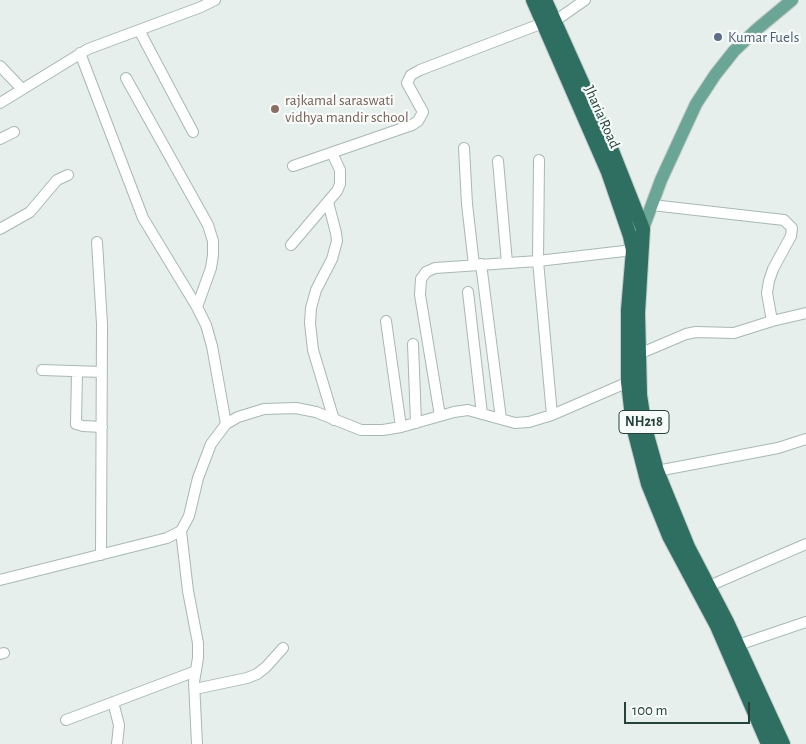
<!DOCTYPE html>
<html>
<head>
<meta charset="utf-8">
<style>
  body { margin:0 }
  #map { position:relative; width:806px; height:744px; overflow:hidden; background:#e6efeb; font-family:"Alegreya Sans",sans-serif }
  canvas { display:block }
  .scale { position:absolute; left:624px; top:702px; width:126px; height:22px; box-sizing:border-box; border:2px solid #24423a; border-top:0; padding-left:6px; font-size:15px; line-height:18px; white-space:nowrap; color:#24423a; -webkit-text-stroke:4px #f7fbf9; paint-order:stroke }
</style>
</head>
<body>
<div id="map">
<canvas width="806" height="744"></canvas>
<div class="scale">100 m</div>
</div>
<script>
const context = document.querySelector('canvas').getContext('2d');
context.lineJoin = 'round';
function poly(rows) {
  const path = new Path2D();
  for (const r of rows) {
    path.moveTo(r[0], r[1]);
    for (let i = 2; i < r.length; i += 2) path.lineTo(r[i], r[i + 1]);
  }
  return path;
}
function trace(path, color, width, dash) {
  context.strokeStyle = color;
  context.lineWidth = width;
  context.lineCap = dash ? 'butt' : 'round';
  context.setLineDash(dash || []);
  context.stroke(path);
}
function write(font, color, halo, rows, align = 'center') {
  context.font = font + ' "Alegreya Sans",sans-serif';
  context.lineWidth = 4.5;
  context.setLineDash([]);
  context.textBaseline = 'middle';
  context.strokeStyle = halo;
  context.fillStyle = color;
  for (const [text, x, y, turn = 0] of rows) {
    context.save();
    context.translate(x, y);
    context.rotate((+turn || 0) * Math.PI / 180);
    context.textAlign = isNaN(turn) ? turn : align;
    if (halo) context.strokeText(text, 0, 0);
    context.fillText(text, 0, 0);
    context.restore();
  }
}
const minor = poly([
  [555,21,585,0],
  [139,30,193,132],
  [80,53,143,218,197,307,206,325,212,346,226,424],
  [0,66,22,89],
  [126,78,208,225,213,241,213,255,211,268,197,307],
  [0,103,88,49,201,7,215,0],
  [0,139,14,132],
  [464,148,467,204,474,265],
  [539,160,538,261,552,415],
  [498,161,507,263],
  [293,166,412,125,418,121,423,112,407,83,411,75,420,70,543,23],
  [328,202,336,233,337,241,332,259,316,290,311,308,310,323,313,350,334,420],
  [652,205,784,220,792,228,791,236,773,269,769,281,767,293,772,321],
  [0,229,30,212,57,180,68,175],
  [97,242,102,324,101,555],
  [291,245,337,191,340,184,340,170,332,153],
  [481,264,501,419],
  [468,292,482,414],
  [386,321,401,427],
  [413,344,416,423],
  [639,354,686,334,696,332,734,333,772,321,806,313],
  [42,370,102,372],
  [77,372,76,424,83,426,102,427],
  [440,416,420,295,421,279,426,272,435,268,538,261,633,250],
  [657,471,778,448,806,439],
  [181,531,188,591,198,643,198,658,194,682,197,744],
  [0,580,167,538,181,531,189,516,198,478,211,444,226,424,238,417,264,409,296,408,316,412,361,430,383,430,401,427,454,412,468,410,515,423,529,422,552,415,633,380],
  [709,586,806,544],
  [738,645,806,622],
  [0,654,4,653],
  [195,689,247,678,257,674,266,667,283,648],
  [113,702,119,725,117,744],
  [66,720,196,671]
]);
const major = poly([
  [641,234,661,180,684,130,696,104,715,75,734,51,756,30,792,0]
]);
const highway = poly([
  [533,0,608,172,630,236,633,250,628,310,628,382,633,426,648,484,669,536,717,626,768,744],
  [545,0,607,138,643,229,638,313,640,395,645,428,657,471,688,547,727,622,783,744]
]);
const markers = [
  [718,37,5,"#5c6f8a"],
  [275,109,5,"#8d6e63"]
];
const shields = [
  [644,422,50]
];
const shieldNames = [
  ["NH218",644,422]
];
const serviceNames = [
  ["Kumar Fuels",728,37]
];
const educationNames = [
  ["rajkamal saraswati",285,100],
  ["vidhya mandir school",285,117]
];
const streetNames = [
  ["Jharia Road",602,117,66]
];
trace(minor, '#a8b8b2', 12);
trace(major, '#c2cac8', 14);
trace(highway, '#c2cac8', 16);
trace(minor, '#fff', 10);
trace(major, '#6aa596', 12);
trace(highway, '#2f6f62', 14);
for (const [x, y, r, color] of markers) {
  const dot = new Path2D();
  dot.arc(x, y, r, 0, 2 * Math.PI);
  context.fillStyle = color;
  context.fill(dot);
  trace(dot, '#f7fbf9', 2);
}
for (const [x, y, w] of shields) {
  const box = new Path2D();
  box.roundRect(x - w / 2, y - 11.5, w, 23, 4);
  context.fillStyle = '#f7fbf9';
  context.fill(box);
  trace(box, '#24423a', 1);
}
write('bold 14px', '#24423a', null, shieldNames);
write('15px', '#4e5e75', '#f7fbf9', serviceNames, 'left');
write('15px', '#785e54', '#f7fbf9', educationNames, 'left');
write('15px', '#24423a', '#f7fbf9', streetNames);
</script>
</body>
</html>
